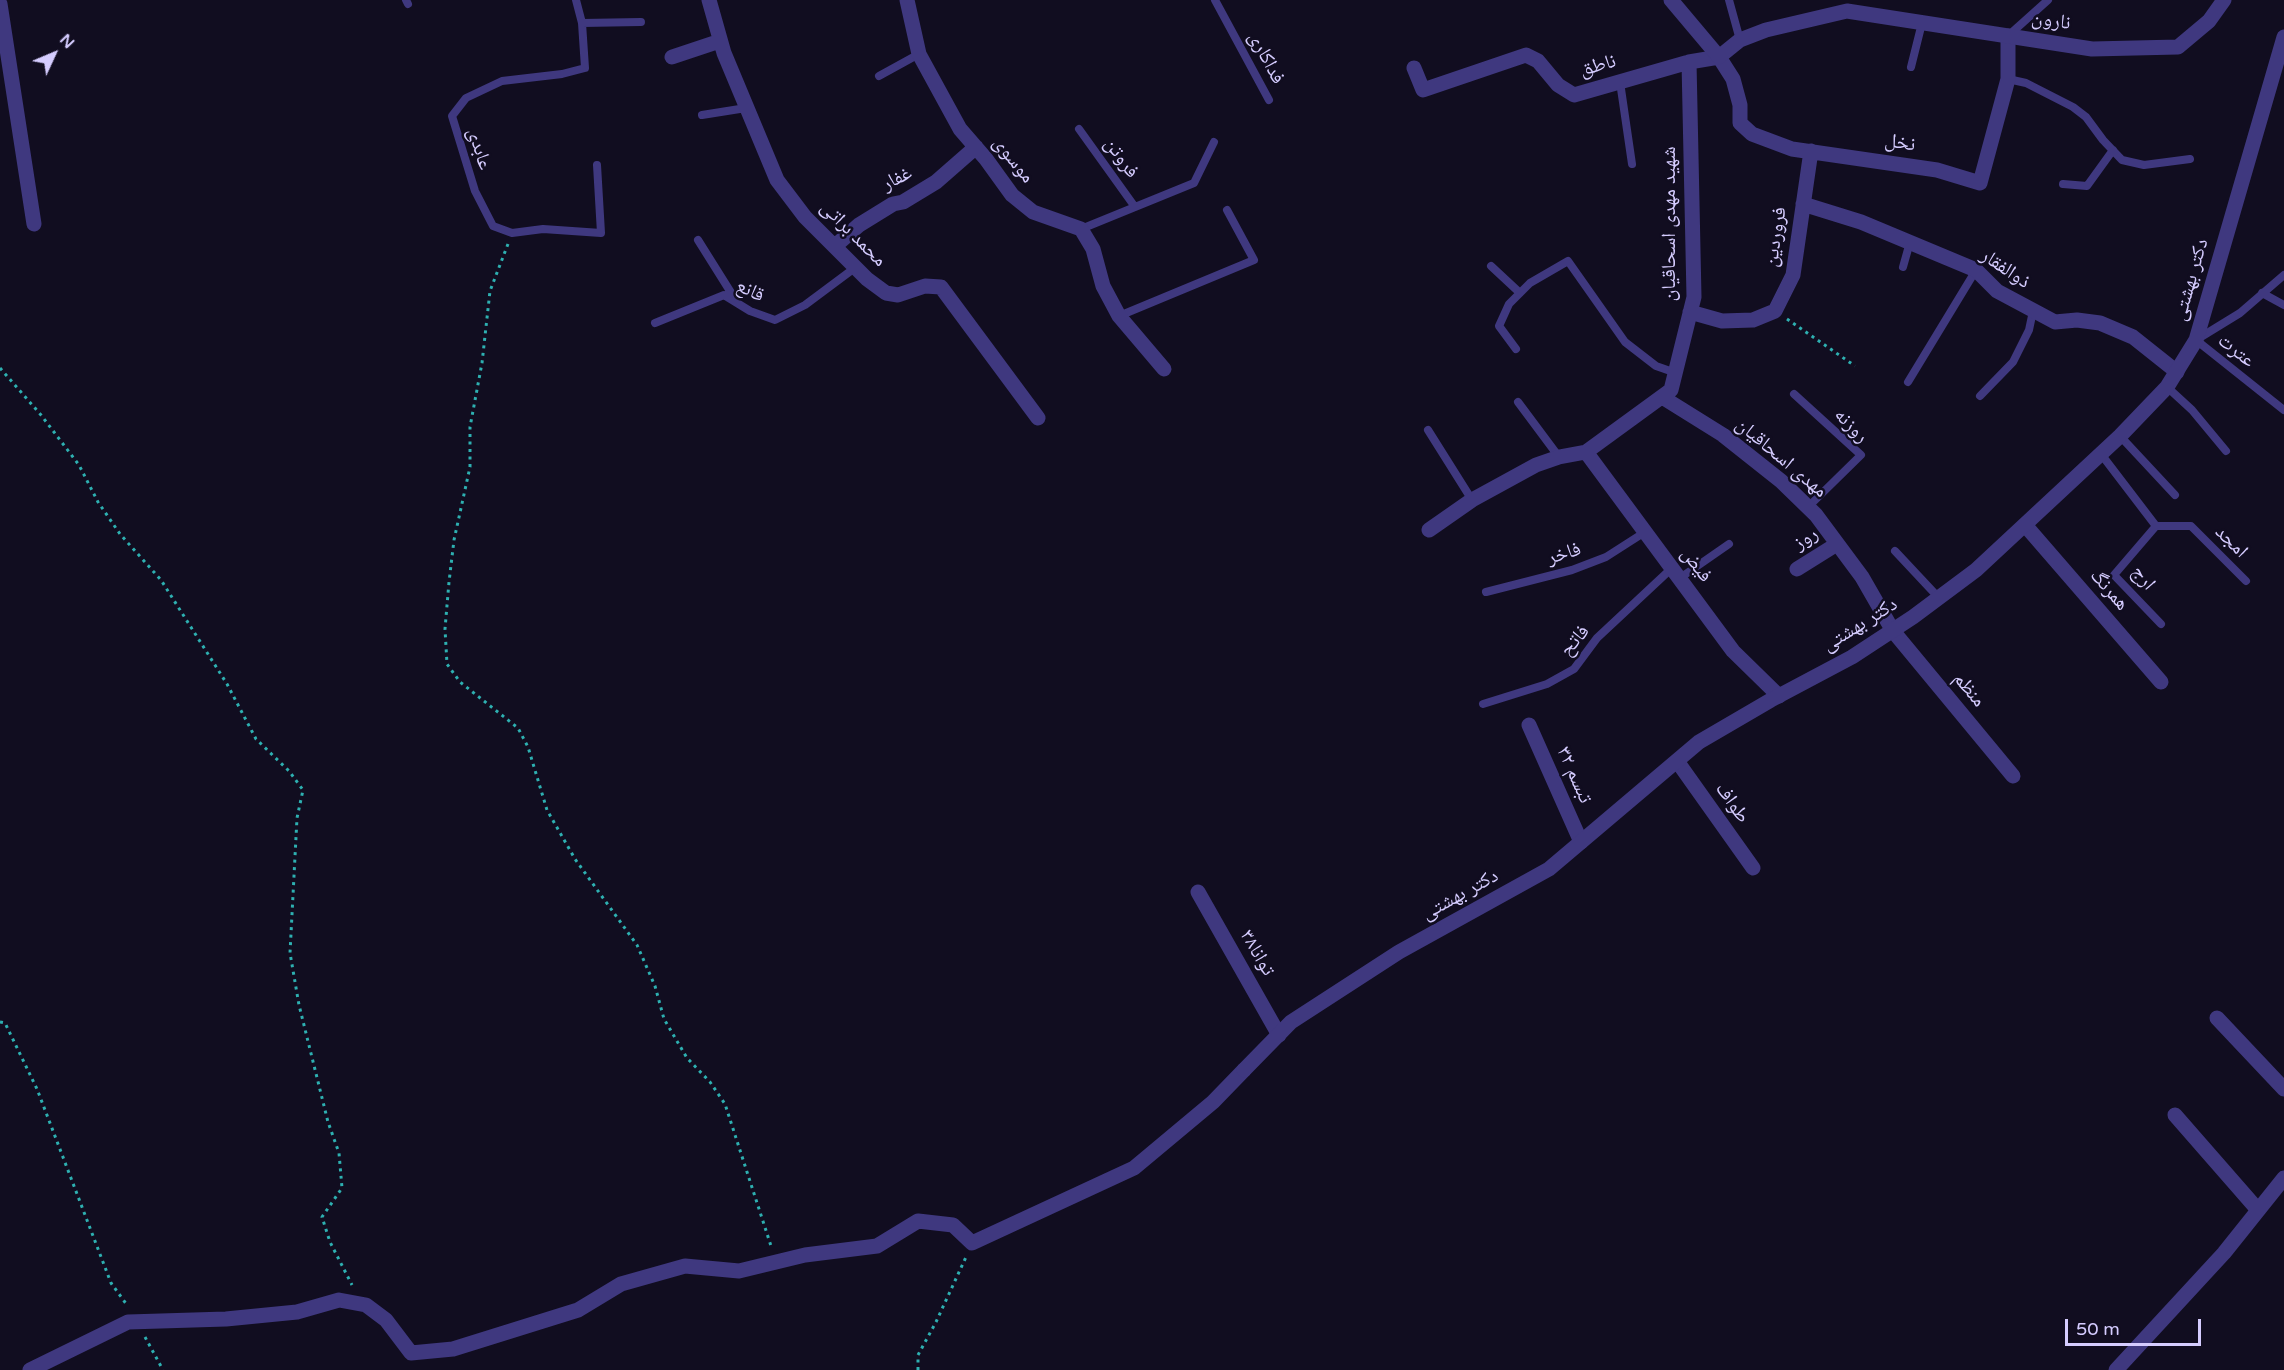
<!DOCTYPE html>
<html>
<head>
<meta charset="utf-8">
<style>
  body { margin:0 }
  #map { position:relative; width:2284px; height:1370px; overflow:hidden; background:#110d20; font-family:"Varela Round",sans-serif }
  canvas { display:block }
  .north { position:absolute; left:24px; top:24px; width:60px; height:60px; -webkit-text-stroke:4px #110d20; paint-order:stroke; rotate:46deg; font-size:16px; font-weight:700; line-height:24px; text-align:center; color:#d5ccff }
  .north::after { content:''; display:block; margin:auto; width:21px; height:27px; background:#d5ccff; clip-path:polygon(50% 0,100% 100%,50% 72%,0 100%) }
  .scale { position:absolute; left:2065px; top:1319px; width:136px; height:27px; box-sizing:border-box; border:3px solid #d5ccff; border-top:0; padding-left:8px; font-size:18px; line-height:21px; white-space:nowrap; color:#d5ccff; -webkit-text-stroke:4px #110d20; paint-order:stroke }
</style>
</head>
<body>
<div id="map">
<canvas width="2284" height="1370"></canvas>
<div class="north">N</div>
<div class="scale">50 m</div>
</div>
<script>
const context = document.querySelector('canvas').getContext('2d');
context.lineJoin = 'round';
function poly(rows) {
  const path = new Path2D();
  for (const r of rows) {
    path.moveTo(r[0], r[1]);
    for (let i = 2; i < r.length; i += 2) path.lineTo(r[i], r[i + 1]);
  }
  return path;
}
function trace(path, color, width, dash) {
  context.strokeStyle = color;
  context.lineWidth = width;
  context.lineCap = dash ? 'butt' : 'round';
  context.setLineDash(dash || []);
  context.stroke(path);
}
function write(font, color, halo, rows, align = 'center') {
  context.font = font + ' "Varela Round","Noto Naskh Arabic",sans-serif';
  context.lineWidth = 5;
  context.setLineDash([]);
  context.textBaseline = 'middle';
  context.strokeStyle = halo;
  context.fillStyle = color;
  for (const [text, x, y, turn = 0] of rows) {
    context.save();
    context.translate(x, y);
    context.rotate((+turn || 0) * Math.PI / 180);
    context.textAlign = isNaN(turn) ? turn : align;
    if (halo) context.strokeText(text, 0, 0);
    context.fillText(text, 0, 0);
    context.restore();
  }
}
const path = poly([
  [508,244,490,291,482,363,470,427,470,467,454,540,449,582,445,629,447,664,460,682,518,728,528,747,547,810,575,859,637,945,655,986,664,1019,687,1058,710,1082,725,1104,771,1246],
  [1787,319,1855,366],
  [0,368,41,415,79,465,98,502,120,534,161,580,227,684,256,739,289,771,303,790,297,818,290,953,299,1005,328,1122,339,1153,342,1188,322,1217,330,1242,352,1285],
  [0,1022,5,1023,37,1089,111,1283,127,1305],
  [145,1337,163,1370],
  [918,1370,918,1355,936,1322,966,1257]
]);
const service = poly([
  [406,0,408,4],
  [576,0,582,23,585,68,562,74,502,81,466,98,452,116,475,191,493,226,512,233,543,229,601,233,597,165],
  [1215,0,1269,100],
  [1729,0,1740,40],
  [582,23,641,22],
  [2009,35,2048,0],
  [1911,67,1922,23],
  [879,76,919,54],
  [2008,79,2026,83,2073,107,2086,117,2103,140,2122,160,2144,165,2190,159],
  [1620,82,1632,164],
  [702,115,746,108],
  [1079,129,1135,207],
  [2063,184,2087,186,2113,150],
  [1081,229,1194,183,1214,142],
  [698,240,735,299],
  [1491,266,1520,293],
  [1903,267,1910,242],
  [2284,275,2240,313,2196,340,2284,410],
  [2262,293,2284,305],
  [1119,316,1254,260,1227,210],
  [655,323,724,295,750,311,775,320,805,305,856,267],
  [1516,349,1499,326,1509,304,1530,283,1568,261,1625,342,1656,366,1676,373],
  [1908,382,1976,270],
  [2167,387,2192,410,2226,451],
  [1794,394,1861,455,1808,507],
  [1980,396,2013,362,2029,330,2033,311],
  [1518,402,1559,457],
  [1428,430,1472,500],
  [2120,436,2175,495],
  [2101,454,2156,526],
  [2156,526,2114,575,2161,624],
  [2156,526,2191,526,2246,581],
  [1895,551,1939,598],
  [1680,578,1729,544],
  [1486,592,1572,570,1606,557,1645,532],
  [1483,704,1547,684,1574,669,1597,638,1672,568]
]);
const minor = poly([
  [709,0,724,53,777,180,805,217,867,279,886,293,898,295,925,286,941,287,1038,418],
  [907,0,919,54,960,129,986,159,1012,195,1033,212,1081,229,1093,249,1103,286,1119,316,1164,369],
  [0,4,34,224],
  [672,57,720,41],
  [1414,68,1423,90,1526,55,1538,61,1558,85,1574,95,1689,62,1719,57,1733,79,1740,105,1740,123,1752,134,1792,149,1937,170,1980,183,2008,79,2008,36],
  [1803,204,1861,222,1976,270,1997,291,2055,322,2077,320,2100,323,2133,337,2177,372],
  [835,246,859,225,893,204,903,202,936,182,976,147],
  [1690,312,1722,321,1753,320,1775,311,1793,275,1811,151],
  [1662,397,1723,435,1781,481,1816,515,1862,577,1893,631,2013,776],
  [1586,452,1733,651,1779,696],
  [2025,525,2161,682],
  [1429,530,1472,500,1536,465,1559,457,1586,452,1671,390,1694,297,1689,62],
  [1797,569,1837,544],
  [1529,725,1581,842],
  [1677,761,1753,868],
  [1198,892,1279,1035],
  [2217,1018,2284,1089],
  [2175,1115,2258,1210],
  [30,1370,128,1322,226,1319,297,1312,339,1300,366,1305,386,1320,411,1353,453,1349,578,1310,621,1284,685,1266,739,1271,805,1255,877,1246,918,1221,953,1225,972,1243,1134,1168,1213,1102,1244,1070],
  [2116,1370,2224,1253,2284,1178]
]);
const tertiary = poly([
  [1671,0,1719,57,1740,40,1766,30,1847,11,2092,49,2178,47,2209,21,2224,0],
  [1244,1070,1291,1022,1399,952,1549,869,1699,742,1771,700,1852,657,1913,617,1976,570,2120,436,2167,387,2196,340,2284,37]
]);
const streetNames = [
  ["نارون",2051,21,8],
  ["فداکاری",1266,58,62],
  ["ناطق",1598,66,-16],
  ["نخل",1900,143,9],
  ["عابدی",479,149,73],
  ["فروتن",1121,158,54],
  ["موسوی",1013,160,51],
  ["غفار",897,179,-27],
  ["شهید مهدی اسحاقیان",1670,224,-90],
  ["محمد براتی",853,234,45],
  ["فروردین",1776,237,-81],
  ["ذوالفقار",2005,269,34],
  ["دکتر بهشتی",2191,280,-74],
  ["قانع",750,291,26],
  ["عترت",2236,351,38],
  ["روزنه",1851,426,46],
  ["مهدی اسحاقیان",1781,458,40],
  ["روز",1806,539,-33],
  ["امجد",2231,542,45],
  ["فاخر",1564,554,-17],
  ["فیض",1696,565,53],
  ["ارج",2143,578,50],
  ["همرنگ",2109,590,49],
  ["دکتر بهشتی",1860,625,-32],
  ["فاتح",1575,641,-49],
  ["منظم",1969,690,50],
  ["تبسم ۳۲",1574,775,66],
  ["طواف",1732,803,55],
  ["دکتر بهشتی",1460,895,-29],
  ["توانا۳۸",1257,953,60]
];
trace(path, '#2eb0b1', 3, [3, 4.5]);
trace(service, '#3f387f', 8);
trace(minor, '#3f387f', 15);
trace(tertiary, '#3f387f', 15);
write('20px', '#d5ccff', '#110d20', streetNames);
</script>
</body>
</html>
